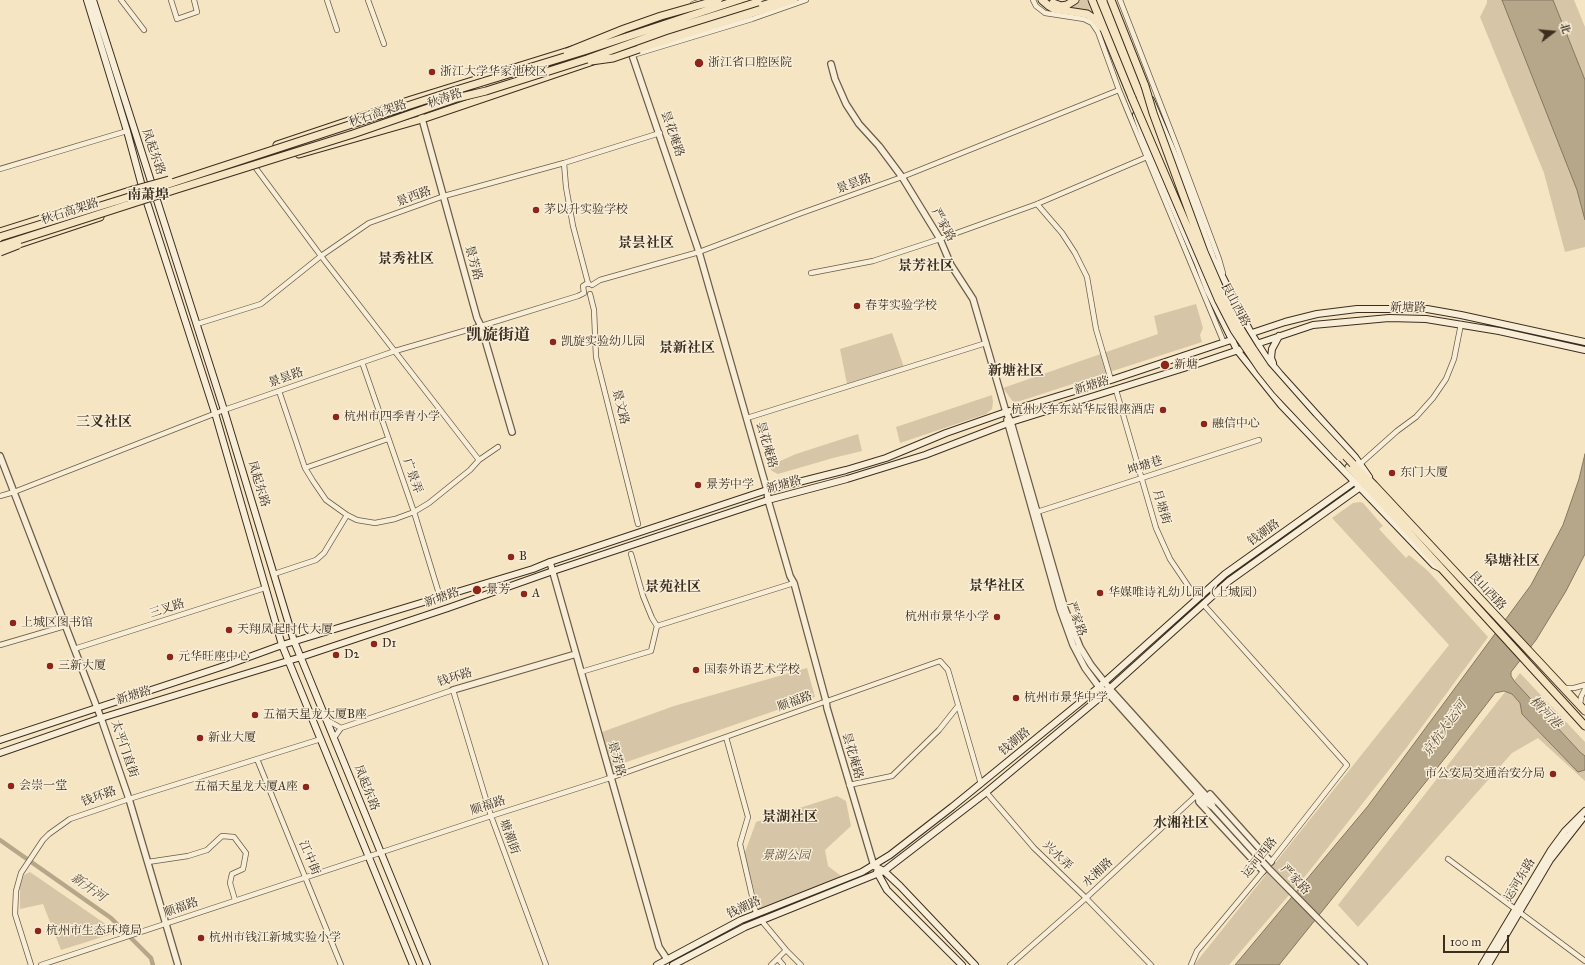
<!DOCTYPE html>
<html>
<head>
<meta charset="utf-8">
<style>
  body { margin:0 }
  #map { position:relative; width:1585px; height:965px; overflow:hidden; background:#f5e5c3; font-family:"IM FELL Great Primer","Noto Serif SC",serif }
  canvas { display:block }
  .north { position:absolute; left:1533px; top:12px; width:40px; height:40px; -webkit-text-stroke:3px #f8eed8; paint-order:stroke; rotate:74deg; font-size:11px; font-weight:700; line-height:16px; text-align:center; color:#3c2e1f }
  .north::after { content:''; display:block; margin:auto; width:14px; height:18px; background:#3c2e1f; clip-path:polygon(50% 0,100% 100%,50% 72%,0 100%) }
  .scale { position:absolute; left:1443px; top:935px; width:66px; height:18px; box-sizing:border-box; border:2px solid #3c2e1f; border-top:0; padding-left:5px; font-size:12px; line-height:14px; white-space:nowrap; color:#3c2e1f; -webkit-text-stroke:3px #f8eed8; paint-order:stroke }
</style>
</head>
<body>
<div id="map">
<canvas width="1585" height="965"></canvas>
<div class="north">北</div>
<div class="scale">100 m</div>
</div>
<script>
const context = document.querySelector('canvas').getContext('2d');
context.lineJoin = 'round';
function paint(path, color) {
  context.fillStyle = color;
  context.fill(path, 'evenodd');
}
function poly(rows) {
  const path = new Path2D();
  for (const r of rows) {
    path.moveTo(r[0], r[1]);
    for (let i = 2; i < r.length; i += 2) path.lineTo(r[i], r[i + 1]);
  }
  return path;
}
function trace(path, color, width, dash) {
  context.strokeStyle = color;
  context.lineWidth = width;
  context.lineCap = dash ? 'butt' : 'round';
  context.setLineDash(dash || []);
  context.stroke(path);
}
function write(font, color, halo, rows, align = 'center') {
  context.font = font + ' "IM FELL Great Primer","Noto Serif SC",serif';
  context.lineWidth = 3;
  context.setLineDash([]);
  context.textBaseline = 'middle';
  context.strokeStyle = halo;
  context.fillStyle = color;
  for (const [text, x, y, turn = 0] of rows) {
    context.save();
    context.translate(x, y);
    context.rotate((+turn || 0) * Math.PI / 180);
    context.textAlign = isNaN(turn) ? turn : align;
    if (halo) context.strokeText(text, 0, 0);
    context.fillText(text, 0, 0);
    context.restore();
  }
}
const green = poly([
  [1078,0,1087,0,1091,11,1089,13,1079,9,1073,8,1072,6],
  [1487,0,1574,0,1585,27,1585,247,1565,252,1544,173,1480,17,1487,3],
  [1196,304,1203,328,1200,335,1202,342,1014,403,1003,388,1158,334,1154,316],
  [892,333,904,367,847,384,840,349],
  [992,395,993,402,992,409,986,414,900,443,896,427],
  [858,434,862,451,833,458,778,474,772,471,769,466,796,454],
  [1360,502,1363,503,1383,526,1379,529,1406,558,1409,555,1428,571,1488,637,1407,747,1307,874,1229,965,1194,965,1449,645,1332,518,1353,503],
  [807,668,815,697,612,767,602,732,674,706],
  [1520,673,1585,742,1585,781,1538,738,1512,753,1358,927,1338,905],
  [837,796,846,801,851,826,825,850,828,866,845,879,760,911,744,855,756,822],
  [30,872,107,925,115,933,61,950,43,904,20,909,20,886,24,875]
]);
const water = poly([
  [1502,0,1553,0,1585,80,1585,220,1577,190,1502,0],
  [1585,454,1585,554,1566,591,1536,640,1511,672,1511,676,1515,682,1581,753,1585,756,1585,770,1578,772,1522,714,1520,703,1512,694,1504,691,1495,693,1449,753,1279,965,1235,965,1368,806,1531,585,1563,525,1579,479,1585,454]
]);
const canal = poly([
  [0,840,111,918,151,958,153,965]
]);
const minor = poly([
  [121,0,144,30],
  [171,0,177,19,197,12,194,0],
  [327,0,337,30],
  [368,0,384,44],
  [1033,0,1036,6,1045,13,1084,19,1092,23,1098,32,1119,90,1224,343],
  [1120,0,1176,144,1219,259,1223,273],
  [693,4,705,0],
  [633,55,752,19,806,0],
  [564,163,566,187,573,226,588,283],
  [255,167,321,256,479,460],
  [0,169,127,131],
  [1037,204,1062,233,1075,253,1087,277,1096,329,1111,380],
  [811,273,873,261,940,239,1037,204,1147,157],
  [592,285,600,280,699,252,799,214,902,177,1119,90],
  [584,293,583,286,586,284,589,284],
  [590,294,594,310,596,357,638,524],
  [197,324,261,304,321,256,369,223,444,196,564,163,660,133],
  [362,362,414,512,440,597],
  [1116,390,1156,528,1170,559,1197,599],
  [279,391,305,468,313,481,326,500,347,515,357,520,375,523,395,519,414,512,429,503,470,470,479,460,498,447],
  [747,418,986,343],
  [1360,464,1397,431,1416,417,1433,398,1446,379,1454,359,1461,324],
  [305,468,388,439],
  [0,496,14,492,224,410,395,351,481,326,578,296,584,293],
  [1037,512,1259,440],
  [274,574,316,560,324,553,347,515],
  [657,626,794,583],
  [0,645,65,626],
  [74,649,265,588],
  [581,672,651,651,657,626,652,618,643,596,631,554],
  [1564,688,1574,688,1585,685],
  [1580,705,1581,697,1585,689],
  [327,720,341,728],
  [726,737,748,817,740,844,756,913],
  [334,738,341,728,453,690,491,816,546,965],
  [257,759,341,965],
  [849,785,892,776,939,730,958,706],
  [986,792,1034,848,1086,898,1151,965],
  [1448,859,1585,961],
  [148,862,188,856,207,850,222,836,234,837,246,853,243,869,232,874,231,878,230,883,235,900],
  [761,920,786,950,801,965],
  [778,959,783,965],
  [31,965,15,914,16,891,21,873,43,840,49,834,70,819,129,799,321,739],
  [41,965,491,816,610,778,940,661,948,670,981,784],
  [771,965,786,950],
  [1010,965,1086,898,1198,794],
  [1191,965,1197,951,1267,867,1347,765,1203,604]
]);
const tertiary = poly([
  [630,49,699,252,767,490,768,500,790,576,794,583,826,701,827,708,874,866],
  [831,64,835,79,846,104,859,124,879,146,902,177,940,239,951,265,973,299,1006,412,1011,422,1065,609,1080,647,1091,665,1110,689,1210,800,1213,807],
  [419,108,477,318,481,326,512,432],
  [1007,420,1060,609,1073,645,1085,668,1099,687,1107,692,1198,794,1207,803,1213,807],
  [0,456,101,718,129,799,178,965],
  [550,562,659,947,667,959],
  [453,690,576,654],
  [1198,794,1199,802,1263,871],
  [1210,794,1271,862],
  [1335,936,1364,965]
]);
const secondary = poly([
  [87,0,127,131,143,190,215,413,282,645,413,965],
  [93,0,224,410,294,641,427,965],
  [1151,100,1182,172,1213,258,1251,333,1266,357,1280,374,1355,457,1369,477],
  [1136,115,1147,147,1197,262,1208,291,1237,350,1281,405,1434,565,1440,568],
  [1273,363,1271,358,1272,349,1279,336],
  [0,740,227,665,282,645,533,569,550,562,767,490,846,470,886,458,946,433,1006,412,1111,380,1285,322,1317,314,1357,309,1427,309,1461,315,1585,342],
  [0,753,101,718,301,657,448,608,553,571,768,500,847,479,925,455,1011,422,1200,363,1313,325,1389,318,1426,319,1499,331,1585,350],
  [874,866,884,871,900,886,975,965],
  [877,872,887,890,962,965],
  [657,965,741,920,862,872,890,855,952,807,1099,687,1225,574,1354,482],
  [673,965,745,927,884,871,984,794,1097,700,1229,581,1359,488],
  [1482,965,1551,850,1565,831,1585,811],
  [1488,965,1550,860,1582,819]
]);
const primary = poly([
  [1042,0,1049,6,1054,9,1087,14,1093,18,1101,27],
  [1092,0,1132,98],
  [1111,0,1145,86],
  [1053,3,1061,6,1067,5,1075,0],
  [631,30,682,13],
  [638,46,668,35,780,0],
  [277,145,411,100,572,50],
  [299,154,422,119,596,60],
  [13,246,100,217],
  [1353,464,1374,485,1585,711],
  [1349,467,1585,726]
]);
const trunk = poly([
  [639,49,794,0],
  [0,232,133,190]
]);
const tertiaryBridge = poly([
  [1213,807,1270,870,1335,936]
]);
const primaryBridge = poly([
  [1145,86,1153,113,1204,252,1230,312,1253,349,1265,367,1311,419,1353,464],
  [1132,98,1219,301,1234,330,1261,370,1277,390,1340,457]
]);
const trunkBridge = poly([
  [567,52,624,29,661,16,718,0],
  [591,61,613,58,639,49],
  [133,190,169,180],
  [0,237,123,199,453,91,584,51,738,0],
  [0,246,174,190,353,134,457,98,486,91,587,59,665,31,758,2],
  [0,252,18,245]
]);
const markers = [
  [699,63,5,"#8f2418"],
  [432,72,4,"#8f2418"],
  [536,210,4,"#8f2418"],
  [857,306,4,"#8f2418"],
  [553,342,4,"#8f2418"],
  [1165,365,5,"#8f2418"],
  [1163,410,4,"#8f2418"],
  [336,417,4,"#8f2418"],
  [1204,424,4,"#8f2418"],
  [1392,473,4,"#8f2418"],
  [698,485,4,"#8f2418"],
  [511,557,4,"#8f2418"],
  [477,590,5,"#8f2418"],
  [1100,593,4,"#8f2418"],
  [524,594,4,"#8f2418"],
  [997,617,4,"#8f2418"],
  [13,623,4,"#8f2418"],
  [229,630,4,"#8f2418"],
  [374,644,4,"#8f2418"],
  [336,655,4,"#8f2418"],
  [170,657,4,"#8f2418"],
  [50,666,4,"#8f2418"],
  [696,670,4,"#8f2418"],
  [1016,698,4,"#8f2418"],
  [255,715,4,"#8f2418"],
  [200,738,4,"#8f2418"],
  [1553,774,4,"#8f2418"],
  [11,786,4,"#8f2418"],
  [306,787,4,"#8f2418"],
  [38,931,4,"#8f2418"],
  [201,938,4,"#8f2418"]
];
const poiNames = [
  ["浙江省口腔医院",708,63],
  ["浙江大学华家池校区",440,72],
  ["茅以升实验学校",544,210],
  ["春芽实验学校",865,306],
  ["凯旋实验幼儿园",561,342],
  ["新塘",1174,365],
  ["杭州火车东站华辰银座酒店",1155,410,"right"],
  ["杭州市四季青小学",344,417],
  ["融信中心",1212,424],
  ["东门大厦",1400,473],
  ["景芳中学",706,485],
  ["B",519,557],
  ["景芳",486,590],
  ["华媒唯诗礼幼儿园（上城园）",1108,593],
  ["A",532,594],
  ["杭州市景华小学",989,617,"right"],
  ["上城区图书馆",21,623],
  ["天翔凤起时代大厦",237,630],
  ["D1",382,644],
  ["D2",344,655],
  ["元华旺座中心",178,657],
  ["三新大厦",58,666],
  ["国泰外语艺术学校",704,670],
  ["杭州市景华中学",1024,698],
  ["五福天星龙大厦B座",263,715],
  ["新业大厦",208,738],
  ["市公安局交通治安分局",1545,774,"right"],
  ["会崇一堂",19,786],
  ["五福天星龙大厦A座",298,787,"right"],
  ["杭州市生态环境局",46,931],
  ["杭州市钱江新城实验小学",209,938]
];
const streetNames = [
  ["秋涛路",445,99,-19],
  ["秋石高架路",378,114,-19],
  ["昙花庵路",672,134,71],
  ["凤起东路",153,152,71],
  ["景昙路",854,184,-20],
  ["景西路",414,197,-20],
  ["秋石高架路",70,212,-18],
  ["严家路",943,225,61],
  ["景芳路",473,263,75],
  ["艮山西路",1235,305,62],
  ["新塘路",1408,308,1],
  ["景昙路",286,378,-19],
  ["新塘路",1092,386,-17],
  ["景文路",620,407,76],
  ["昙花庵路",766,445,74],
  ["坤塘巷",1145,466,-18],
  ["广景弄",412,476,71],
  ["凤起东路",258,484,73],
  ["新塘路",784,485,-15],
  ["月塘街",1161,507,73],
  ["钱潮路",1264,533,-36],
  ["艮山西路",1487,591,47],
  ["新塘路",442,598,-19],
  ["三叉路",167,609,-18],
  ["严家路",1076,619,71],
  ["钱环路",455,678,-17],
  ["新塘路",134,696,-17],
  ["顺福路",795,702,-20],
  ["钱潮路",1015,742,-39],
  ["太平门直街",124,749,71],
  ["昙花庵路",852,756,74],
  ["景芳路",616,759,74],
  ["凤起东路",366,788,68],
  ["钱环路",99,797,-20],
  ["顺福路",488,806,-18],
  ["塘潮街",509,837,70],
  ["兴水弄",1057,856,45],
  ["江中街",309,858,67],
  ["运河西路",1260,858,-51],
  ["水湘路",1098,873,-43],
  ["严家路",1295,880,46],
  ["运河东路",1520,880,-59],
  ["顺福路",181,908,-19],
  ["钱潮路",744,908,-25]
];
const parkNames = [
  ["景湖公园",786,856]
];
const waterNames = [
  ["横河港",1545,713,46],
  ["京杭大运河",1445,729,-54],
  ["新开河",88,888,35]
];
const quarterNames = [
  ["南萧埠",148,196],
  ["景昙社区",646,244],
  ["景秀社区",406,260],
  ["景芳社区",926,267],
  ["景新社区",687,349],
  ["新塘社区",1016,372],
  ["三叉社区",104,423],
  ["皋塘社区",1512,562],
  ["景华社区",997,587],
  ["景苑社区",673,588],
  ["景湖社区",790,818],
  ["水湘社区",1181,824]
];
const districtNames = [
  ["凯旋街道",498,336]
];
paint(green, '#d6c6a7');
paint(water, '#b6a78b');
trace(water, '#857760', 1);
trace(canal, '#b6a78b', 4.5);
trace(minor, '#6a5c48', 6);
trace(tertiary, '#6a5c48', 8);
trace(secondary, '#3c2e1f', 8);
trace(primary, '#3c2e1f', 9);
trace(trunk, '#3c2e1f', 9);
trace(minor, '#f8eed8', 4.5);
trace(tertiary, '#f8eed8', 5.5);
trace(secondary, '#f8eed8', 6);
trace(primary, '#f5e5c3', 7);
trace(trunk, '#f5e5c3', 7);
trace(tertiaryBridge, '#6a5c48', 8, []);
trace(primaryBridge, '#3c2e1f', 9, []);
trace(trunkBridge, '#3c2e1f', 9, []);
trace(tertiaryBridge, '#f8eed8', 5.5);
trace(primaryBridge, '#f5e5c3', 7);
trace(trunkBridge, '#f5e5c3', 7);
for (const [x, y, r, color] of markers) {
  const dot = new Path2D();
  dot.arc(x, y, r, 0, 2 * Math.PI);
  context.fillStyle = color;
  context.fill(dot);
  trace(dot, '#f8eed8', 1.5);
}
write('12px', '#3c2e1f', '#f8eed8', poiNames, 'left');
write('12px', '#3c2e1f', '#f8eed8', streetNames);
write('italic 12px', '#5b4c3a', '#f8eed8', parkNames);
write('italic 13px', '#61523f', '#f8eed8', waterNames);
write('bold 14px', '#3c2e1f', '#f8eed8', quarterNames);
write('bold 16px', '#3c2e1f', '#f8eed8', districtNames);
</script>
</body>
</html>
